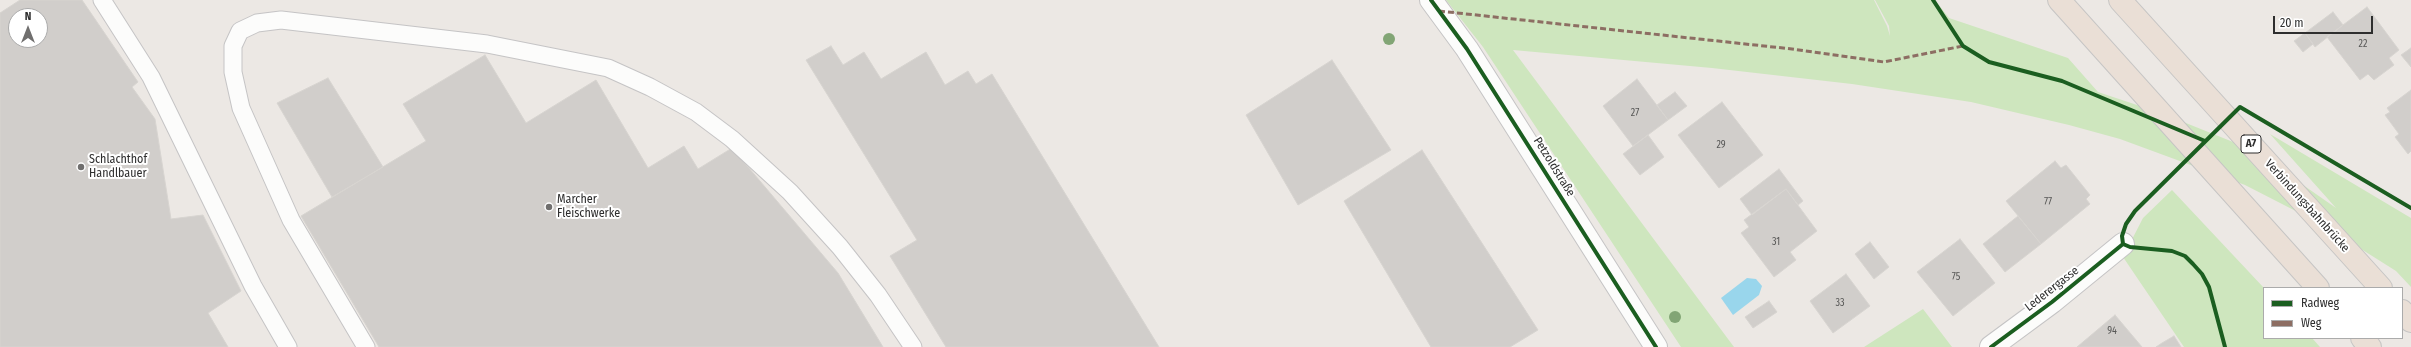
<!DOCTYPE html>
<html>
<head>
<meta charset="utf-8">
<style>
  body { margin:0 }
  #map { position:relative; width:2411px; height:347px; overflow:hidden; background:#ece8e4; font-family:"Fira Sans Condensed",sans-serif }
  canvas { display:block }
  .legend { position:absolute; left:2263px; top:287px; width:140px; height:52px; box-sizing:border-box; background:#fff; border:1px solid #ababab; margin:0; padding:5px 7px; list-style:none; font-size:12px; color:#2e2e2e }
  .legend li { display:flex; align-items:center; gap:8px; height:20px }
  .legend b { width:20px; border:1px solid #ababab }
  .north { position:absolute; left:8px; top:8px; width:40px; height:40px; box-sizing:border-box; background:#fff; border:1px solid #ababab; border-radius:50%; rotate:0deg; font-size:11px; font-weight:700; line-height:16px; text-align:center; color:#2e2e2e }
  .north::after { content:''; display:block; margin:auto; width:14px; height:18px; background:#706f6e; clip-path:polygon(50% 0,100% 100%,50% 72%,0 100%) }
  .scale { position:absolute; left:2273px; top:16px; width:100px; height:18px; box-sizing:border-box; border:2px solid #2e2e2e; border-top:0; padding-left:5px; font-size:12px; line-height:14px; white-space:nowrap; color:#2e2e2e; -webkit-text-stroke:3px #fff; paint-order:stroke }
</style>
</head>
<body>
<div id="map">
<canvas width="2411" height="347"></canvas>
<ul class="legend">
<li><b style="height:5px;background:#1b5e20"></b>Radweg</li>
<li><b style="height:5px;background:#8d6e63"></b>Weg</li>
</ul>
<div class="north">N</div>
<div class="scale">20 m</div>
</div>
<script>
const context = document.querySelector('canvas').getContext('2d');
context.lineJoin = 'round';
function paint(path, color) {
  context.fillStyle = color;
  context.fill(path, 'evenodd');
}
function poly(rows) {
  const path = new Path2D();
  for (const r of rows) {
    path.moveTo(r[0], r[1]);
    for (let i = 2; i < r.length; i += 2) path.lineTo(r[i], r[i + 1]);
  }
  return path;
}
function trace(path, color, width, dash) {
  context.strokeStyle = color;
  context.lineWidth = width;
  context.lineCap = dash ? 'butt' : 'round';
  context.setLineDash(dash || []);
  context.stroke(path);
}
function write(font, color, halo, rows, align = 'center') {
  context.font = font + ' "Fira Sans Condensed",sans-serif';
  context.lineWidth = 4;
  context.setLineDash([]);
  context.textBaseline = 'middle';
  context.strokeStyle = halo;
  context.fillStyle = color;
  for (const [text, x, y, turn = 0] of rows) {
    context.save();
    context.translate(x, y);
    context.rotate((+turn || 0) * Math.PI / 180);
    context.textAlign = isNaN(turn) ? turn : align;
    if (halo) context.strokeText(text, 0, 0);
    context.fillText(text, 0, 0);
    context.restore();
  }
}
const green = poly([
  [1446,0,1874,0,1887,26,1890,36,1889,26,1875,0,1935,0,1949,18,2068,58,2098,92,2161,113,2253,150,2336,208,2270,134,2411,218,2411,287,2396,271,2323,225,2245,185,2120,139,2069,125,1971,102,1852,84,1712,68,1513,50,1734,347,1681,347,1483,47],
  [2172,190,2264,288,2264,338,2312,338,2320,347,2184,347,2123,257,2143,218],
  [1923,309,1952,347,1864,347]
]);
const water = poly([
  [1747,278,1756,279,1762,286,1759,295,1733,315,1721,298]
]);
const building = poly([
  [20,0,82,0,138,82,132,87,155,119,171,219,203,215,241,291,208,313,228,347,0,347,0,13,20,0],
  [16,16,40,16,40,40,16,40,16,16],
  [2367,7,2399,50,2389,58,2394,65,2374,80,2368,74,2360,80,2327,37,2367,7],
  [2333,12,2343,25,2315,47,2305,33,2333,12],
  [2305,33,2313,44,2303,52,2294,41,2305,33],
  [831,46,843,65,864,52,881,79,926,52,945,85,968,71,976,84,992,74,1159,347,946,347,890,256,917,240,806,60,831,46],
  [2411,48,2411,67,2401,55,2411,48],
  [485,55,526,123,596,80,648,168,684,146,698,169,732,148,838,273,883,347,379,347,301,216,426,141,403,104,485,55],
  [1332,60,1391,150,1298,205,1246,115,1332,60],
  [328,78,383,167,332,197,277,103,328,78],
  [1637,79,1668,120,1633,146,1603,106,1637,79],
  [2411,90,2411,151,2408,154,2395,137,2399,134,2385,115,2390,112,2387,108,2411,90],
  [1675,92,1687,106,1668,120,1657,105,1675,92],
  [1722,102,1763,155,1719,188,1678,135,1722,102],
  [1648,135,1664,157,1640,175,1623,154,1648,135],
  [1422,150,1538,330,1510,347,1431,347,1344,201,1422,150],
  [2055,161,2061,168,2066,165,2090,195,2086,199,2090,204,2041,244,2006,201,2055,161],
  [1779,169,1803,201,1798,205,1786,189,1752,215,1740,199,1779,169],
  [1786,189,1817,231,1790,252,1796,260,1774,277,1741,233,1749,227,1744,220,1786,189],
  [2018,216,2041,244,2005,272,1983,244,2018,216],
  [1960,239,1995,283,1953,316,1917,272,1960,239],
  [1870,242,1889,267,1874,279,1855,254,1870,242],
  [1846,274,1870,306,1833,333,1810,301,1846,274],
  [1769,301,1777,312,1753,328,1745,317,1769,301],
  [2115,315,2142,347,2077,347,2115,315],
  [2174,336,2181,347,2156,347,2162,343,2174,336]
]);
const lane = poly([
  [102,0,151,77,253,286,288,347],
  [366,347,291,220,241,108,233,72,233,46,240,31,257,23,281,20,487,44,608,68,650,87,696,112,732,139,790,192,840,247,878,295,913,347]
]);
const street = poly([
  [1431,0,1467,49,1656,347],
  [1991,347,2052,302,2123,244]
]);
const highway = poly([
  [2059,0,2318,288],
  [2120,0,2381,288],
  [2402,311,2411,321],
  [2362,338,2370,347]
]);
const quiet = poly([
  [1439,11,1792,49,1884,62,1963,46]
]);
const cycleway = poly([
  [1431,0,1467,49,1656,347],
  [1933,0,1963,46,1989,62,2062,81,2205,141],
  [2123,244,2122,236,2126,224,2135,211,2240,107,2411,208],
  [2123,244,2130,247,2172,251,2185,256,2193,264,2202,274,2209,287,2225,347],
  [1991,347,2052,302,2123,244]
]);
const trees = [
  [1389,39],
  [1675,317]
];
const markers = [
  [81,167,4,"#706f6e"],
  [549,207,4,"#706f6e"]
];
const numberNames = [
  ["22",2363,44],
  ["27",1635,113],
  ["29",1721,145],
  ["77",2048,202],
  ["31",1776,242],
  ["75",1956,277],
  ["33",1840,303],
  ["94",2112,331]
];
const shields = [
  [2251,144,20]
];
const shieldNames = [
  ["A7",2251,144]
];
const poiNames = [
  ["Schlachthof",89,160],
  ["Handlbauer",89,174],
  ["Marcher",557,200],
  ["Fleischwerke",557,214]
];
const streetNames = [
  ["Petzoldstraße",1554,167,58],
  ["Verbindungsbahnbrücke",2307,206,48],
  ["Lederergasse",2052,289,-38]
];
paint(green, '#cee6be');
paint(water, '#99d6ec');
paint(building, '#d1cecb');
trace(building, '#d7d4d0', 1);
trace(lane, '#c5c4c5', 19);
trace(street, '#c5c4c5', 24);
trace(highway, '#c6c5c4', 24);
trace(lane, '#fcfcfb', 17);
trace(street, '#fcfcfb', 22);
trace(highway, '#eadfd6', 22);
trace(quiet, '#8d6e63', 3, [6, 3]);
trace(cycleway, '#1b5e20', 4);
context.fillStyle = '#82a575';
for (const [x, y] of trees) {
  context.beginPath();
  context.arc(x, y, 6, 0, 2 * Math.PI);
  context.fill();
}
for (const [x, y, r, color] of markers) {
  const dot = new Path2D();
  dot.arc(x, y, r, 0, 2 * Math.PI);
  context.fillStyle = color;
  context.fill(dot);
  trace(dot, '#fff', 1.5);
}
write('10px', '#585857', null, numberNames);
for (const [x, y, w] of shields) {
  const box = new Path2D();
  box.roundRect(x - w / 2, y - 9, w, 18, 3);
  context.fillStyle = '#fff';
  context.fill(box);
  trace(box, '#2e2e2e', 1);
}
write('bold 11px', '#2e2e2e', null, shieldNames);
write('12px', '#2e2e2e', '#fff', poiNames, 'left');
write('12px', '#2e2e2e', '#fff', streetNames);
</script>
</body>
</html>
